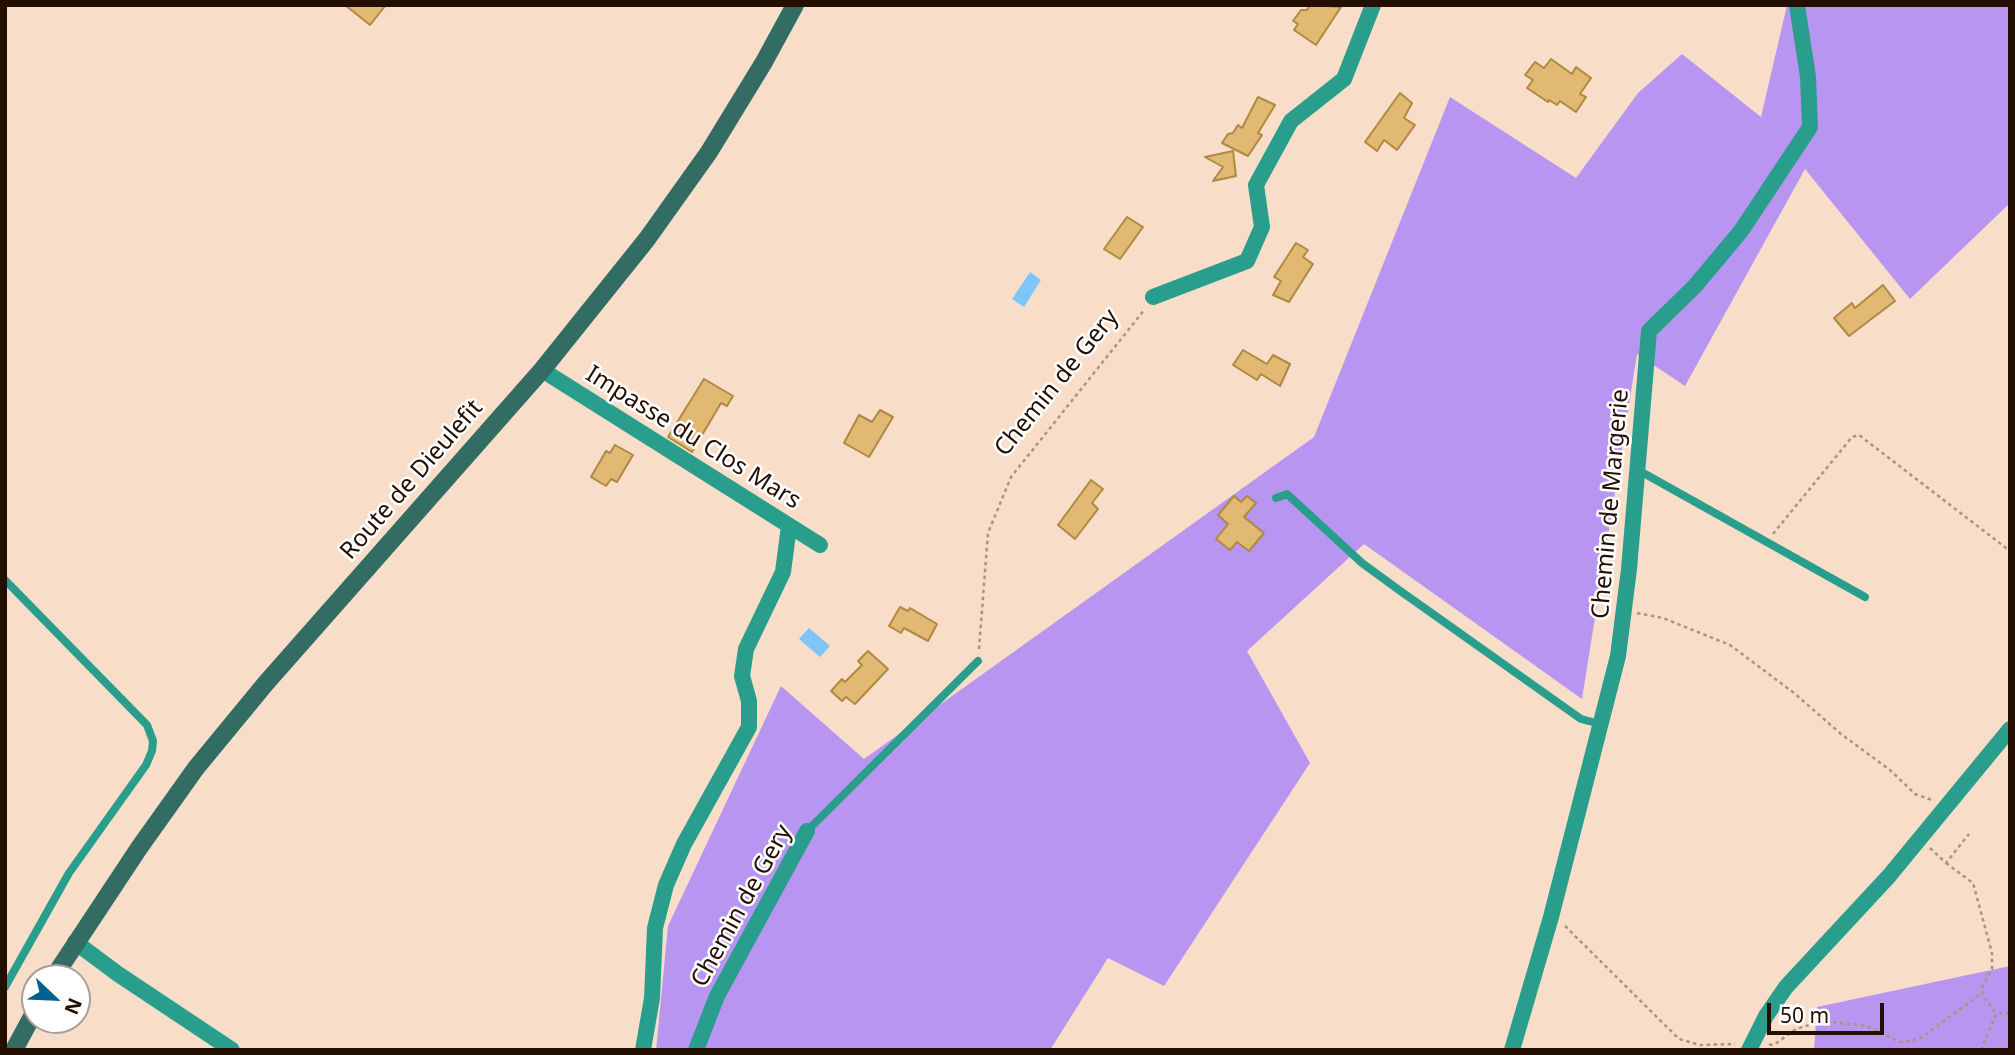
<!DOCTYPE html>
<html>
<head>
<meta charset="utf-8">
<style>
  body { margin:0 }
  #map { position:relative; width:2015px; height:1055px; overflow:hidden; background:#f8dec9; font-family:"Noto Sans",sans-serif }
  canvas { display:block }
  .frame { position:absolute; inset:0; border:7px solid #240e00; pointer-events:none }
  .north { position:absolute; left:21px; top:964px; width:70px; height:70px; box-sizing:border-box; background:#fff; border:2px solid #a79f99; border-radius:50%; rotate:113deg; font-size:19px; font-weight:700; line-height:28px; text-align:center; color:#240e00 }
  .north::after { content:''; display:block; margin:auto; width:24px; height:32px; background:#016090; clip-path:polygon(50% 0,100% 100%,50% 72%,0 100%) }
  .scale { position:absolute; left:1767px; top:1003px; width:117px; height:32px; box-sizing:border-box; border:4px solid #240e00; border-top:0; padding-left:9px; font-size:21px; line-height:24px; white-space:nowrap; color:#240e00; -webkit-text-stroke:5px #fff; paint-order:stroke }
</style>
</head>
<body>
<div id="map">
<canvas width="2015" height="1055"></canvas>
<div class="frame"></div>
<div class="north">N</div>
<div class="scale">50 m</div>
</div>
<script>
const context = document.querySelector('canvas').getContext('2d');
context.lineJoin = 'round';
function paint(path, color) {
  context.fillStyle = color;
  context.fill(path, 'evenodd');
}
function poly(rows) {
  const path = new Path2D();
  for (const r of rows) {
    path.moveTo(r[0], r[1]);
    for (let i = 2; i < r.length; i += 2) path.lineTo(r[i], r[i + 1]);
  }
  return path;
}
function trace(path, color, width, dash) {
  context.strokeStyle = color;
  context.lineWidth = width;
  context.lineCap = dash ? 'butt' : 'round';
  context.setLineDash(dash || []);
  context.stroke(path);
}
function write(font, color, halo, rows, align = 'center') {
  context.font = font + ' "Noto Sans",sans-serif';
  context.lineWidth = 5;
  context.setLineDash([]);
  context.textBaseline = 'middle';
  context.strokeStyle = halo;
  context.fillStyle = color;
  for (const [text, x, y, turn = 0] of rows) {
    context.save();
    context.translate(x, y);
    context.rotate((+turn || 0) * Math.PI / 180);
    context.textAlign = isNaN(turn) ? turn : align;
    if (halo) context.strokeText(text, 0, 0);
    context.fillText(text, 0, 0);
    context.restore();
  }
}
const forest = poly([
  [1787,5,2010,5,2010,203,1910,299,1805,169,1685,386,1637,354,1582,699,1364,544,1247,651,1310,763,1164,986,1108,958,1050,1050,656,1050,668,926,781,686,864,759,1314,437,1450,97,1576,178,1638,93,1682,54,1761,117],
  [2010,966,2010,1050,1814,1050,1817,1007]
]);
const water = poly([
  [1030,272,1041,280,1024,307,1012,299],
  [809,628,830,646,820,657,799,639]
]);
const building = poly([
  [345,5,386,5,370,25,345,5],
  [1310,5,1341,7,1316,45,1294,30,1298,24,1293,21,1301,10,1307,10,1310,5],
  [1551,59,1572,74,1576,67,1591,78,1580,94,1586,97,1576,112,1560,101,1557,105,1549,100,1548,102,1527,88,1533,80,1525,75,1535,62,1544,68,1551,59],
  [1400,93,1412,103,1404,118,1415,125,1397,150,1384,140,1377,151,1365,142,1400,93],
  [1258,97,1275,105,1258,133,1262,135,1248,156,1222,143,1228,134,1233,133,1238,125,1242,128,1258,97],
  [1233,151,1236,176,1213,181,1223,167,1205,157,1233,151],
  [1127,217,1143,227,1120,259,1104,249,1127,217],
  [1296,243,1308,250,1303,257,1313,264,1289,302,1273,295,1281,281,1274,277,1296,243],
  [1883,285,1895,301,1849,336,1834,318,1852,303,1855,308,1883,285],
  [1243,350,1267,364,1273,355,1290,364,1280,386,1261,374,1257,380,1233,365,1243,350],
  [704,379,733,396,727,406,721,403,692,452,668,437,704,379],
  [880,410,893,417,869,457,844,443,859,415,872,422,880,410],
  [615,445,633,455,617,482,611,479,606,486,591,477,606,451,610,453,615,445],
  [1091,480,1103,489,1092,503,1098,509,1075,539,1058,525,1091,480],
  [1234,496,1241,502,1247,496,1256,503,1244,517,1264,533,1249,551,1237,542,1230,550,1216,539,1228,524,1218,515,1234,496],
  [900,607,908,611,910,608,937,624,928,641,904,628,901,633,889,626,900,607],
  [868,651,888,669,855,704,846,697,842,701,831,691,842,679,845,682,862,665,858,661,868,651]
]);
const path = poly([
  [1773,534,1852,437,1859,435,2010,551],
  [1637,613,1663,618,1730,645,1794,693,1841,734,1890,770,1915,794,1932,800],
  [979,649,988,533,1011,477,1145,309],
  [1930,848,1946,863,1969,834],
  [1946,863,1973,883,1992,953,1992,969,1982,987,1982,993,1996,1014],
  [1565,926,1679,1039,1700,1045,1735,1044],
  [1769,1045,1775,1044,1796,1029,1823,1021,1867,1026,1900,1042,1910,1041,1921,1038,1982,993],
  [1981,1050,1996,1014,2010,1013]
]);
const service = poly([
  [1638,470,1865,597],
  [1276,498,1287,494,1362,563,1399,590,1581,719,1600,724],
  [5,580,147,725,153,741,152,751,146,765,69,873,5,987],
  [807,831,978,661]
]);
const minor = poly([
  [1153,297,1247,261,1262,227,1256,185,1291,121,1344,79,1373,5],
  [542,370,820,545],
  [75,942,118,974,232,1050],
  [643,1050,652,998,655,928,666,885,684,844,749,727,749,701,742,676,746,649,783,572,789,526],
  [696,1050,717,996,807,831],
  [1512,1050,1551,917,1618,656,1629,569,1649,331,1695,286,1741,231,1810,127,1808,77,1797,5],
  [1749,1050,1766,1016,1786,987,1889,876,2010,729]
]);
const secondary = poly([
  [53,978,139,848,196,768,266,683,542,370,647,239,709,152,764,62,795,5],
  [14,1050,35,1011]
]);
const streetNames = [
  ["Chemin de Gery",1057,383,-51],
  ["Impasse du Clos Mars",693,438,32],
  ["Route de Dieulefit",412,480,-49],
  ["Chemin de Margerie",1611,504,-85],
  ["Chemin de Gery",742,906,-61]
];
paint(forest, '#b995f2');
paint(water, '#7ec6f9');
paint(building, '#e1b972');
trace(building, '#af8942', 2);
trace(path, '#ab9380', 2.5, [3.5, 3.5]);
trace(service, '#2a9e8d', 8);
trace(minor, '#2a9e8d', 16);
trace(secondary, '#336c62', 18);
write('24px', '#240e00', '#fff', streetNames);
</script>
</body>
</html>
